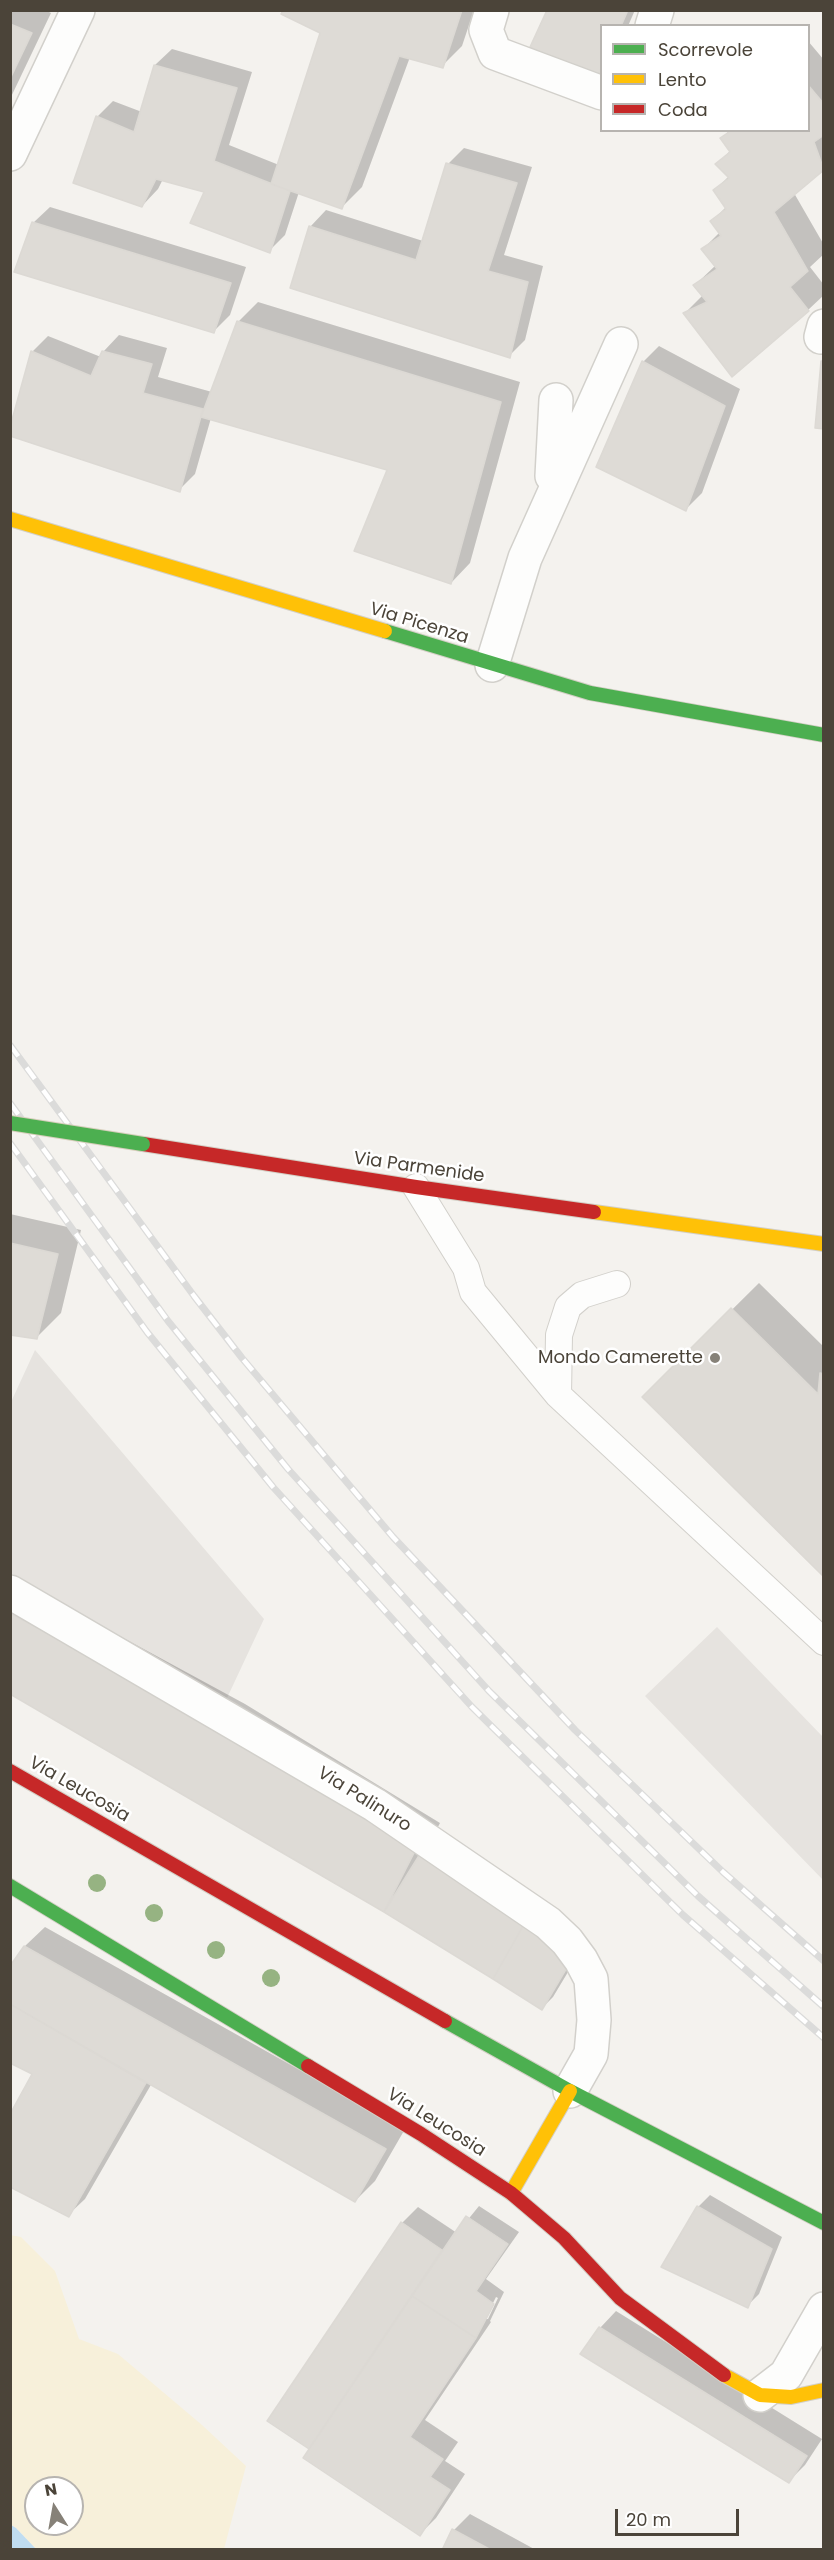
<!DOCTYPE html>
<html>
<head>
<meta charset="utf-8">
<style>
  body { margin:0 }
  #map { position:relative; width:834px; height:2560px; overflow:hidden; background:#f4f2ee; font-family:Poppins,sans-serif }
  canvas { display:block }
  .frame { position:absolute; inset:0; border:12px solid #4b4439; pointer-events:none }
  .legend { position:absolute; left:600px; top:24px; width:210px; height:108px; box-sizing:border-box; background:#fff; border:2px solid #b7b4b0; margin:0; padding:8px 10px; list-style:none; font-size:18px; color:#4b4439 }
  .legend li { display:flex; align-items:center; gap:12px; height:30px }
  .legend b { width:30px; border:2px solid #b7b4b0 }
  .north { position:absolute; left:24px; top:2476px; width:60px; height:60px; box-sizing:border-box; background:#fff; border:2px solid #b7b4b0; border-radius:50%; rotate:349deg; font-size:16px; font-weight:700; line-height:24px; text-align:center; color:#4b4439 }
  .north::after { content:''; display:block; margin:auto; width:21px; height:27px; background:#868178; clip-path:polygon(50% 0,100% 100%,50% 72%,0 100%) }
  .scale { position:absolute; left:615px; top:2509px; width:124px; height:27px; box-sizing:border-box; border:3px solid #4b4439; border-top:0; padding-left:8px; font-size:18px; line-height:21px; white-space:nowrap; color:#4b4439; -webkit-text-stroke:4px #fff; paint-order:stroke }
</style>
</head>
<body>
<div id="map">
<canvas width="834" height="2560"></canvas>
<div class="frame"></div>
<ul class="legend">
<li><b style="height:8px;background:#4caf50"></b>Scorrevole</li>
<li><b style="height:8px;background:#ffc107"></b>Lento</li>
<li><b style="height:8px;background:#c62828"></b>Coda</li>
</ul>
<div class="north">N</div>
<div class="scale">20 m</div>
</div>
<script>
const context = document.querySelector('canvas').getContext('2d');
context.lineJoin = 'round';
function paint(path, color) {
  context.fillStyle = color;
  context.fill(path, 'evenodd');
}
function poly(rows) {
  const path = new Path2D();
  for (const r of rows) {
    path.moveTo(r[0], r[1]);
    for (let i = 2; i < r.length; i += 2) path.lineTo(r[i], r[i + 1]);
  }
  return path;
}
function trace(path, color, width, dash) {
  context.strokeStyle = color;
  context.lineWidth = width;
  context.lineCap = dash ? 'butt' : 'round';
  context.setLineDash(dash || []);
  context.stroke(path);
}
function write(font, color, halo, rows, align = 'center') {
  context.font = font + ' Poppins,sans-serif';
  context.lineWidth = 5;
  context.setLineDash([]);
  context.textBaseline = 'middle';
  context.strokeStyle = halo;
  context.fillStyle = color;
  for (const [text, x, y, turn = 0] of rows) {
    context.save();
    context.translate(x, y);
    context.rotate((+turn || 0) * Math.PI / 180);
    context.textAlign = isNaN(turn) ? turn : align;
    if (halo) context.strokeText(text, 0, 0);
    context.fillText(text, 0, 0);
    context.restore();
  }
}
const sand = poly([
  [10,2235,21,2237,55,2271,79,2339,118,2354,202,2425,246,2466,224,2549,36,2549,16,2528,11,2525],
  [36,2488,72,2488,72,2524,36,2524]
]);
const parking = poly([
  [35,1350,264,1619,227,1698,11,1573,11,1402],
  [717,1627,823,1737,823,1880,645,1696]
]);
const water = poly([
  [11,2525,16,2528,36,2549,11,2549]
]);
const shadow = poly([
  [10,10,45,10,51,13,10,99],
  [284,10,474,10,462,46,442,66,410,57,362,187,342,207,299,192,285,235,269,251,206,192,163,179,158,189,142,206,97,117,113,101,142,112,155,65,172,49,252,72,229,145,279,165,322,32],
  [548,10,635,10,628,26,602,26,602,71,596,76],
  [808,41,824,60,824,168,794,193,824,245,824,254,810,267,824,285,824,295,808,310,685,313,703,295,695,285,716,265,703,249,720,232,712,221,726,207,715,190,729,176,717,164,731,150,722,138,730,130,808,130],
  [464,148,532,167,504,255,543,266,525,340,509,356,310,227,326,210,423,241,448,164],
  [50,207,246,267,230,315,213,332,33,223],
  [258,302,520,382,470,563,451,583,389,469,211,418,195,474,179,490,32,352,48,336,101,357,103,352,119,335,167,348,158,377,212,392,238,322],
  [659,346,740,389,702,493,686,509,643,362],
  [10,1214,81,1230,61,1313,37,1337,10,1333],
  [759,1283,824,1347,824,1575,644,1397],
  [11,1577,245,1704,440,1823,427,1848,583,1947,553,1997,542,2008,384,1911,10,1692],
  [45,1927,405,2129,375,2181,355,2201,152,2083,85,2199,68,2215,34,2073,10,2062,10,1969,25,1946],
  [710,2195,782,2237,759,2294,747,2306,663,2266,698,2207],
  [479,2206,519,2232,486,2279,504,2292,490,2321,491,2322,425,2420,458,2442,445,2461,465,2474,436,2518,420,2534,312,2448,269,2420,402,2223,418,2207,457,2233],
  [496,2297,498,2298,488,2319,485,2319],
  [616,2311,822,2439,805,2465,789,2481,600,2328],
  [470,2514,536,2550,444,2550,454,2530]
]);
const building = poly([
  [283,10,462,10,443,68,399,56,342,209,271,184,320,33,281,14,283,10],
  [547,10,628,10,621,26,602,26,602,67,597,78,530,47,547,10],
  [10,24,32,33,10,79,10,24],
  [154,65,237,88,214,161,290,191,270,253,190,223,204,192,156,179,142,207,73,183,96,116,134,132,154,65],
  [808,85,824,104,824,135,814,142,824,170,774,212,808,271,790,287,809,311,732,377,683,313,707,302,693,285,717,269,701,249,721,236,710,221,726,209,713,190,729,178,715,164,730,152,720,138,732,130,808,130,808,85],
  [446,163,517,183,488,271,528,282,510,358,290,288,309,226,416,260,446,163],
  [32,222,231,283,214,333,14,272,32,222],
  [237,321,501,402,451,584,354,551,387,470,201,417,237,321],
  [31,351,91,376,102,351,152,364,143,393,203,409,180,492,10,436,10,427,31,351],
  [642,361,725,406,686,511,596,467,642,361],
  [821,361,824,361,824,429,815,428,821,361],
  [10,1243,58,1254,37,1339,10,1335,10,1243],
  [731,1308,818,1394,820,1373,824,1374,824,1577,642,1397,731,1308],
  [10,1613,221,1727,417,1847,384,1912,10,1694,10,1613],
  [420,1854,523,1926,493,1979,384,1912,420,1854],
  [523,1926,572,1959,542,2010,493,1979,523,1926],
  [24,1946,386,2149,355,2202,10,2004,10,1966,24,1946],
  [10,2004,146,2083,69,2217,10,2187,10,2114,32,2074,10,2063,10,2004],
  [697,2206,772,2249,748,2308,661,2267,697,2206],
  [466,2216,508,2244,476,2291,494,2304,476,2338,412,2296,466,2216],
  [401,2222,442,2250,309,2449,267,2421,401,2222],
  [412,2296,476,2338,410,2437,443,2459,430,2477,450,2490,420,2536,303,2458,412,2296],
  [599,2327,807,2456,789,2483,580,2354,599,2327],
  [452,2529,491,2550,442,2550,452,2529]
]);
const lane = poly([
  [416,1187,466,1268,473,1292,558,1395,824,1642],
  [558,1395,559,1335,568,1307,582,1295,617,1284]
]);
const street = poly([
  [492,10,486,30,495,53,602,93],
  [652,26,657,10],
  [10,154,78,10],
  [821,337,824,326],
  [552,476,556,400],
  [492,665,525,558,621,344],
  [10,1592,375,1805,548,1923,567,1941,581,1960,591,1979,594,2020,591,2054,570,2091],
  [760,2395,786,2375,824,2309]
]);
const fast = poly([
  [385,631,590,693,824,735],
  [10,1886,308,2066],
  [445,2021,570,2091,824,2223]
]);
const slow = poly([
  [10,519,385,631],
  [594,1212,824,1244],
  [511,2193,570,2091],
  [724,2375,760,2395,791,2397,824,2390]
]);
const jam = poly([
  [143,1144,416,1187,594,1212],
  [10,1771,445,2021],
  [308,2066,421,2134,511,2193,564,2238,620,2298,724,2375]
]);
const rail = poly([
  [10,1045,194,1296,242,1358,393,1537,575,1730,723,1872,824,1961],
  [10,1103,168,1321,288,1469,489,1691,698,1896,824,2007],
  [10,1143,147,1332,273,1487,472,1707,683,1915,824,2038]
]);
const fastBridge = poly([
  [10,1123,143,1144]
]);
const trees = [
  [97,1883],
  [154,1913],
  [216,1950],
  [271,1978]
];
const markers = [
  [715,1358,6,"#868178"]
];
const streetNames = [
  ["Via Picenza",419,624,17],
  ["Via Parmenide",419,1168,8],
  ["Via Leucosia",79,1790,30],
  ["Via Palinuro",364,1800,32],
  ["Via Leucosia",436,2123,32]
];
const poiNames = [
  ["Mondo Camerette",703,1358]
];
paint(sand, '#f7f0da');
paint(parking, '#e6e3df');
paint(water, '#c0ddf1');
paint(shadow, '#0003');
paint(building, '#dedbd6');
trace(building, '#dcd9d4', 1.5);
trace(lane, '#d2d0cb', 28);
trace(street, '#d2d0cb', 36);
trace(fast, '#d3cfc5', 16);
trace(slow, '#d3cfc5', 16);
trace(jam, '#d3cfc5', 16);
trace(lane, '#fdfdfc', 26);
trace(street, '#fdfdfc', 33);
trace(fast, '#4caf50', 14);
trace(slow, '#ffc107', 14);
trace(jam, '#c62828', 14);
trace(rail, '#dbdbda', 7);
trace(rail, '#fff', 4.5, [14]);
trace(fastBridge, '#d6cebb', 16, []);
trace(fastBridge, '#4caf50', 14);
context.fillStyle = '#96b382';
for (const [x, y] of trees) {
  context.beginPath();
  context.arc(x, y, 9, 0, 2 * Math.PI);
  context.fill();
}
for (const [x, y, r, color] of markers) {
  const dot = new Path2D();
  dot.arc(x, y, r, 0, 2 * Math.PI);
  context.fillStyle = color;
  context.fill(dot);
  trace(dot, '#fff', 2);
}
write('18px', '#4b4439', '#fff', streetNames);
write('18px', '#4b4439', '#fff', poiNames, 'right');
</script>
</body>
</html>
